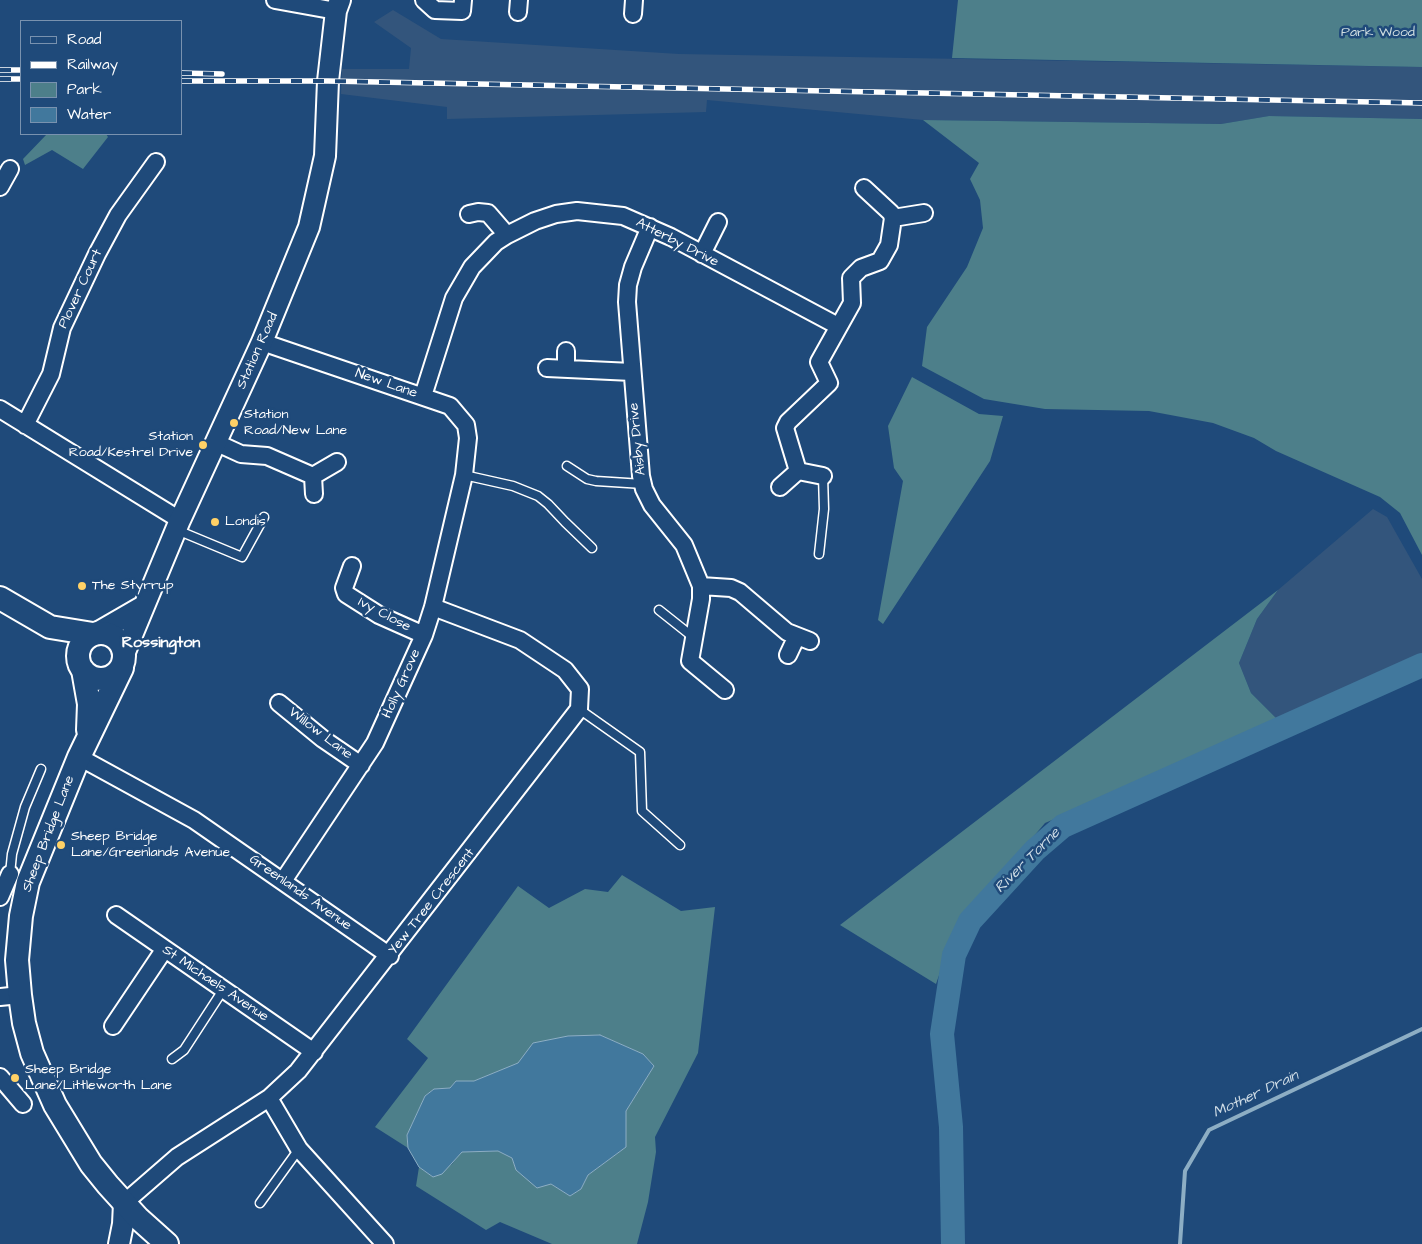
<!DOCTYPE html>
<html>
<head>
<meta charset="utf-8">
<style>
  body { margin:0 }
  #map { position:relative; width:1422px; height:1244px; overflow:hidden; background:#1f4a7a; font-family:"Architects Daughter",sans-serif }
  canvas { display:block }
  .legend { position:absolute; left:20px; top:20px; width:162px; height:115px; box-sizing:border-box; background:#1f4a7a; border:1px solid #7992af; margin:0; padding:6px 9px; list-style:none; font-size:15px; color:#fff }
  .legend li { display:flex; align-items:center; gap:10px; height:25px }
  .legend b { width:25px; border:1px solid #7992af }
</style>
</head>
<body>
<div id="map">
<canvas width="1422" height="1244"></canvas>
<ul class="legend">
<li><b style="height:6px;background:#1f4a7a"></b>Road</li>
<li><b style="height:6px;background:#fff"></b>Railway</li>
<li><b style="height:14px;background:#4d7f8a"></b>Park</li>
<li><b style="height:14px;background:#41789d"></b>Water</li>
</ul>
</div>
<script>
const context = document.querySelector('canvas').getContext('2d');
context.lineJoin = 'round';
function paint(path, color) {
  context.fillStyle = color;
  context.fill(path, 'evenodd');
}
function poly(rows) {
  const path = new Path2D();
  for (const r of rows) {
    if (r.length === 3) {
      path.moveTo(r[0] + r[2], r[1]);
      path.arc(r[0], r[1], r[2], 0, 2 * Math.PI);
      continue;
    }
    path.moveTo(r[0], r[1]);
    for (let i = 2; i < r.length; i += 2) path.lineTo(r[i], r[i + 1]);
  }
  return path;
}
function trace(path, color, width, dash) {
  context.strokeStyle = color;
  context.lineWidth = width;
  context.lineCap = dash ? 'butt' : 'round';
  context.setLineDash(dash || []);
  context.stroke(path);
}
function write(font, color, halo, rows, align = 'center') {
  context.font = font + ' "Architects Daughter",sans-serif';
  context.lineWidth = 5;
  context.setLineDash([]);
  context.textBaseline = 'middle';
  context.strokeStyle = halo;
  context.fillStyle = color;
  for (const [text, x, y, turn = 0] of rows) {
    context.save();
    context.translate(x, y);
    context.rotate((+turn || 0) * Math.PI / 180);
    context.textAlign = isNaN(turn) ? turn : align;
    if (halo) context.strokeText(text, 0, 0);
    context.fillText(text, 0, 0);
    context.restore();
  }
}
const built = poly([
  [393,10,441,39,679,54,1422,67,1422,119,1269,116,1221,124,923,120,707,100,706,112,447,119,447,107,341,94,342,69,409,69,411,48,374,22],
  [1373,509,1387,517,1422,579,1422,663,1282,724,1251,693,1239,663,1257,619,1278,590]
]);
const green = poly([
  [958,0,1422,0,1422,67,952,58],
  [1269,116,1422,119,1422,555,1400,513,1380,497,1276,451,1254,438,1213,423,1149,411,1045,409,984,399,922,366,927,327,967,267,983,228,980,200,970,179,979,163,923,120,1221,124],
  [47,134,106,134,108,137,83,169,52,150,25,165,23,159],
  [912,377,979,414,1003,416,990,461,883,624,878,620,903,481,894,468,888,426],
  [1278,590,1257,619,1239,663,1251,693,1282,724,1045,823,955,929,936,984,840,925],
  [622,875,681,911,715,907,698,1053,655,1137,656,1152,648,1202,637,1244,552,1244,500,1222,486,1230,416,1186,419,1167,433,1177,452,1164,461,1152,498,1151,512,1158,516,1170,551,1184,570,1196,581,1189,588,1175,626,1147,626,1111,654,1066,643,1054,600,1035,533,1043,519,1063,474,1081,456,1081,450,1088,434,1089,425,1096,407,1135,408,1148,375,1127,428,1058,407,1039,518,886,549,908,585,889,608,892]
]);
const water = poly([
  [600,1035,643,1054,654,1066,626,1111,626,1147,588,1175,581,1189,570,1196,551,1184,537,1188,516,1170,512,1158,498,1151,462,1152,442,1174,433,1177,419,1167,408,1148,407,1135,425,1096,434,1089,450,1088,456,1081,474,1081,518,1063,533,1043,568,1036,600,1035]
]);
const stream = poly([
  [1180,1244,1185,1171,1209,1130,1422,1029]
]);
const river = poly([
  [953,1244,951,1127,942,1034,954,955,970,921,1035,850,1063,826,1422,665]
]);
const service = poly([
  [567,466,587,479,596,481,643,484],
  [464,475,513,486,538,496,548,504,565,522,592,548],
  [177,530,242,557,264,517],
  [819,554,824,509,823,476],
  [659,610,693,637],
  [579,709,640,752,642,811,680,845],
  [12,875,10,874,12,854,25,807,41,769],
  [172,1059,184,1050,223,990],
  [260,1203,299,1149]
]);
const minor = poly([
  [275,0,336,11],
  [424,0,435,10,462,11,463,0],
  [518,12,519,0],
  [633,14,634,0],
  [0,187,10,169],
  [469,214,478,212,488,213,507,235],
  [893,218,924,213],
  [650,227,633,267,628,285,627,302,641,476,644,489,652,505,684,545,701,586,731,588,740,592,787,632,810,641],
  [702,254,718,222],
  [262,342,450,406,466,425,468,438,464,475,433,607,424,635,375,743,283,881],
  [547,368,632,372],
  [566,369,566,351],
  [423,396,454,298,472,267,496,242,507,235,535,221,556,214,577,211,623,216,671,237,838,326],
  [0,409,180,520],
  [25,425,51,374,62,328,97,254,118,215,156,162],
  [217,443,241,454,267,456,313,476,314,494],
  [798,471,785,428,788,422,829,383,819,362,852,303,851,278,861,268,880,261,889,245,893,218,891,213,864,188],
  [313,476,337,462],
  [780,487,798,471,823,476],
  [352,566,344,588,346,594,379,615,424,635],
  [701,586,701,599,690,661,725,690],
  [788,655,796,638],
  [279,703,323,739,361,765],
  [79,757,194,820,390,956],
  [0,897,10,874],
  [116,915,314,1052],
  [0,997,20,995],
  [113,1026,164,950],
  [0,1077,23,1104],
  [269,1098,299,1149,385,1244],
  [124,1203,177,1157,269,1098,298,1071,579,709,580,689,565,670,520,640,433,607]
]);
const tertiary = poly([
  [97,633,142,607],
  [125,652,180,520,262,342,309,227,325,156,328,81,336,11,340,0],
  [119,1244,123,1224,124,1203]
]);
const secondary = poly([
  [0,598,50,627,93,634],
  [101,656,23],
  [122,668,79,757,28,882,21,916,17,960,20,995,24,1023,32,1053,55,1105,91,1164,108,1185,138,1218,167,1244],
  [83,670,89,704,88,730]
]);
const rail = poly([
  [0,70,21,70],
  [181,73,222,74],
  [0,79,21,79],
  [181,81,328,81,1422,103]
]);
const markers = [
  [234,423,5,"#ffd166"],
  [203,445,5,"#ffd166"],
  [215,522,5,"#ffd166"],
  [82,586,5,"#ffd166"],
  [61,845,5,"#ffd166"],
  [15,1078,5,"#ffd166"]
];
const parkNames = [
  ["Park Wood",1378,33]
];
const streetNames = [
  ["Atterby Drive",677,243,27],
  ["Plover Court",81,289,-65],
  ["Station Road",258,351,-66],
  ["New Lane",386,384,19],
  ["Aisby Drive",638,439,-96],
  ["Ivy Close",384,615,28],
  ["Holly Grove",402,684,-66],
  ["Willow Lane",320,734,37],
  ["Sheep Bridge Lane",49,834,-69],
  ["Greenlands Avenue",300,893,35],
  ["Yew Tree Crescent",432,902,-52],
  ["St Michaels Avenue",215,984,34]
];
const poiNames = [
  ["Station",244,415],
  ["Road/New Lane",244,431],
  ["Station",193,437,"right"],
  ["Road/Kestrel Drive",193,453,"right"],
  ["Londis",225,522],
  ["The Styrrup",92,586],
  ["Sheep Bridge",71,837],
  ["Lane/Greenlands Avenue",71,853],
  ["Sheep Bridge",25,1070],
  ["Lane/Littleworth Lane",25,1086]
];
const waterNames = [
  ["River Torne",1028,861,-45],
  ["Mother Drain",1256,1095,-25]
];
const quarterNames = [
  ["Rossington",161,644]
];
paint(built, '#33557c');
paint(green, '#4d7f8a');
paint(water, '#41789d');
trace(water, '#8daec4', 1);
trace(stream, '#8daec4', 4);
trace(river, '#41789d', 24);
trace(service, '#fff', 11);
trace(minor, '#fff', 20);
trace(tertiary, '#fff', 24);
trace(secondary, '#fff', 26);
trace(service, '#1f4a7a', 8);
trace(minor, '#1f4a7a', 16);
trace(tertiary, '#1f4a7a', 20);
trace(secondary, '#1f4a7a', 22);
trace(rail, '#fff', 5.5);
trace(rail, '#1f4a7a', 4, [11]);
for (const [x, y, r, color] of markers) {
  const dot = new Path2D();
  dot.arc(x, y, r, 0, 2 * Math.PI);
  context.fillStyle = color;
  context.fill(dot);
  trace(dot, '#1f4a7a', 2);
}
write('14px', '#d2dfe2', '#1f4a7a', parkNames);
write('14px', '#fff', '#1f4a7a', streetNames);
write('14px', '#fff', '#1f4a7a', poiNames, 'left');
write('italic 15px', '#d0dde6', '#1f4a7a', waterNames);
write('bold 16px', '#fff', '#1f4a7a', quarterNames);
</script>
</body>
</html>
